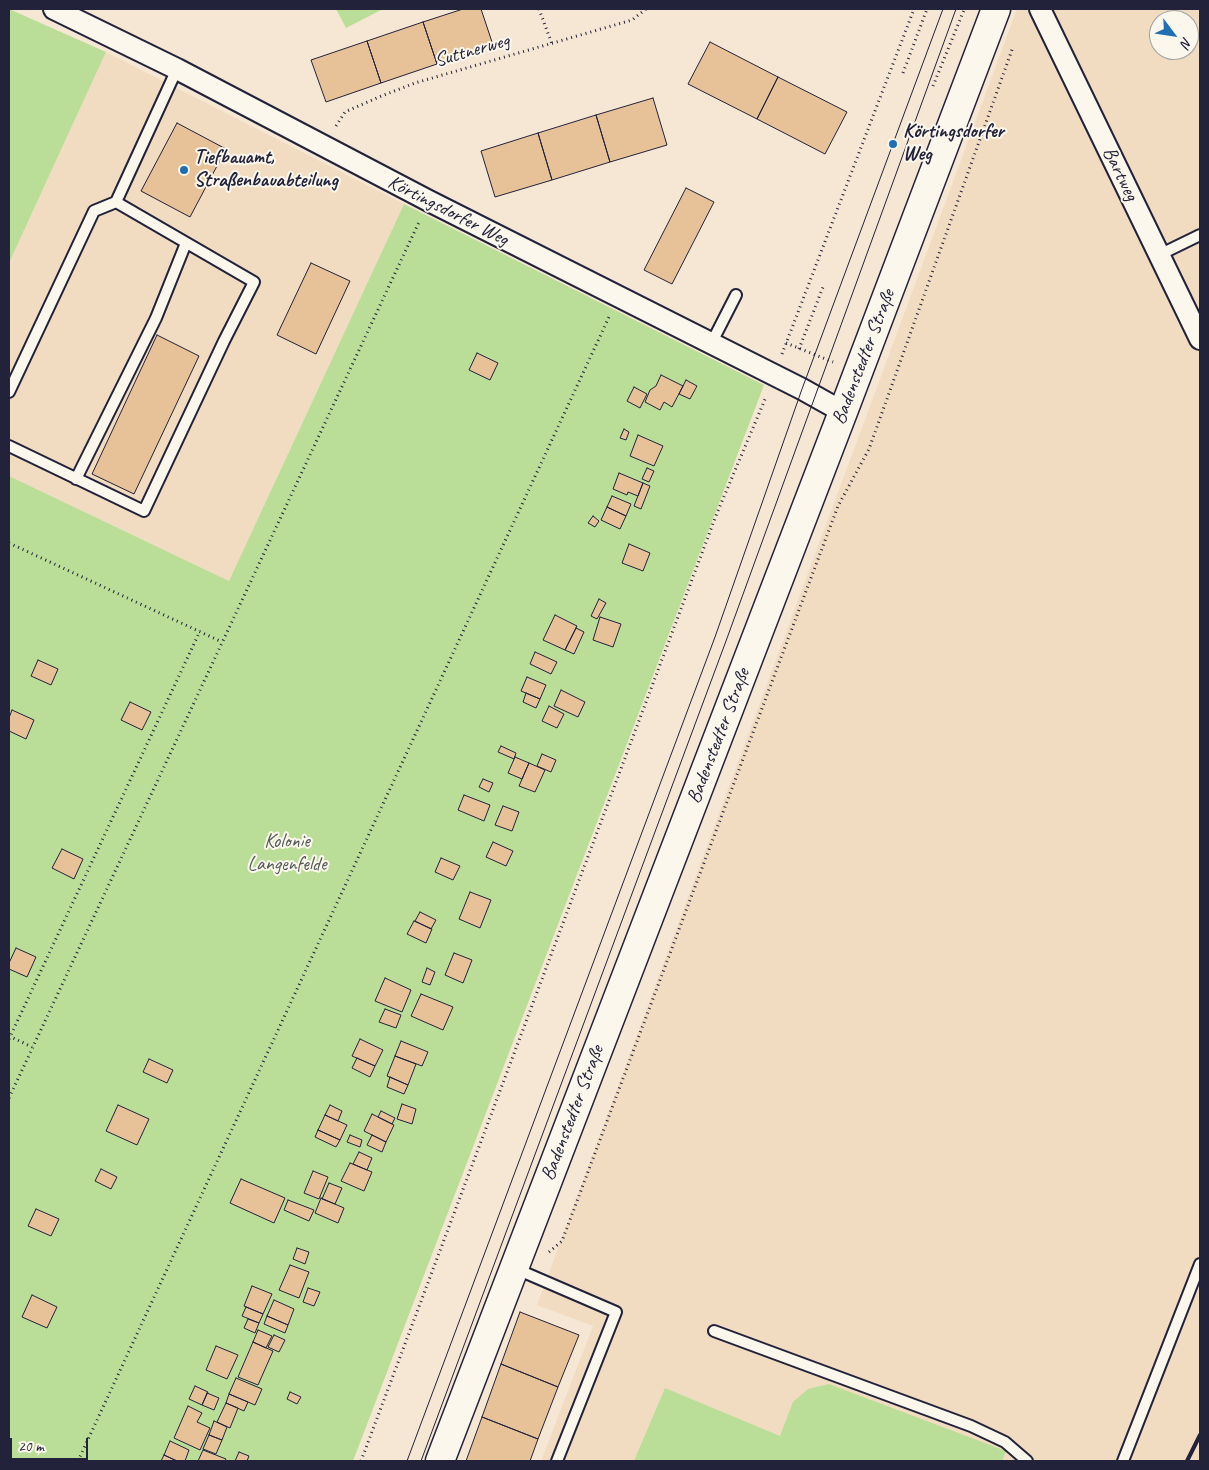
<!DOCTYPE html>
<html>
<head>
<meta charset="utf-8">
<style>
  body { margin:0 }
  #map { position:relative; width:1209px; height:1470px; overflow:hidden; background:#f5e7d3; font-family:Caveat,sans-serif }
  canvas { display:block }
  .frame { position:absolute; inset:0; border:10px solid #22223b; pointer-events:none }
  .north { position:absolute; left:1149px; top:10px; width:50px; height:50px; box-sizing:border-box; background:#fbf7ec; border:1px solid #a4a2a5; border-radius:50%; rotate:121deg; font-size:14px; font-weight:700; line-height:20px; text-align:center; color:#22223b }
  .north::after { content:''; display:block; margin:auto; width:18px; height:22px; background:#1f6fb2; clip-path:polygon(50% 0,100% 100%,50% 72%,0 100%) }
  .scale { position:absolute; left:10px; top:1438px; width:78px; height:22px; box-sizing:border-box; border:2px solid #22223b; border-top:0; padding-left:6px; font-size:15px; line-height:18px; white-space:nowrap; color:#22223b; -webkit-text-stroke:4px #fbf7ec; paint-order:stroke }
</style>
</head>
<body>
<div id="map">
<canvas width="1209" height="1470"></canvas>
<div class="frame"></div>
<div class="north">N</div>
<div class="scale">20 m</div>
</div>
<script>
const context = document.querySelector('canvas').getContext('2d');
context.lineJoin = 'round';
function paint(path, color) {
  context.fillStyle = color;
  context.fill(path, 'evenodd');
}
function poly(rows) {
  const path = new Path2D();
  for (const r of rows) {
    path.moveTo(r[0], r[1]);
    for (let i = 2; i < r.length; i += 2) path.lineTo(r[i], r[i + 1]);
  }
  return path;
}
function trace(path, color, width, dash) {
  context.strokeStyle = color;
  context.lineWidth = width;
  context.lineCap = dash ? 'butt' : 'round';
  context.setLineDash(dash || []);
  context.stroke(path);
}
function write(font, color, halo, rows, align = 'center') {
  context.font = font + ' Caveat,sans-serif';
  context.lineWidth = 4;
  context.setLineDash([]);
  context.textBaseline = 'middle';
  context.strokeStyle = halo;
  context.fillStyle = color;
  for (const [text, x, y, turn = 0] of rows) {
    context.save();
    context.translate(x, y);
    context.rotate((+turn || 0) * Math.PI / 180);
    context.textAlign = isNaN(turn) ? turn : align;
    if (halo) context.strokeText(text, 0, 0);
    context.fillText(text, 0, 0);
    context.restore();
  }
}
const built = poly([
  [1017,9,1200,9,1200,1461,541,1461,593,1326,537,1305],
  [1159,20,1189,20,1189,50,1159,50],
  [106,52,404,204,229,581,9,476,9,263]
]);
const green = poly([
  [9,9,106,52,9,263],
  [336,9,383,9,346,28],
  [404,204,764,385,353,1461,9,1461,9,476,229,581],
  [829,1384,1006,1451,1002,1461,634,1461,665,1388,780,1436,793,1402,808,1389]
]);
const building = poly([
  [463,9,481,9,493,45,437,64,423,22,463,9],
  [423,22,437,64,381,83,367,41,423,22],
  [367,41,381,83,326,102,311,60,367,41],
  [710,42,778,77,757,119,688,84,710,42],
  [778,77,847,112,825,154,757,119,778,77],
  [653,98,667,145,610,162,596,115,653,98],
  [596,115,610,162,552,180,538,133,596,115],
  [177,123,226,149,190,217,141,191,177,123],
  [538,133,552,180,495,197,481,151,538,133],
  [686,188,714,202,672,284,644,270,686,188],
  [311,263,350,281,316,354,277,335,311,263],
  [157,335,199,356,134,494,92,474,157,335],
  [477,353,498,363,490,380,469,370,477,353],
  [661,375,683,386,672,407,664,402,660,410,645,402,650,390,656,386,661,375],
  [686,380,697,386,690,399,679,394,686,380],
  [634,387,647,394,640,408,627,401,634,387],
  [624,429,629,432,626,440,620,438,624,429],
  [638,435,663,446,654,466,630,456,638,435],
  [647,468,654,471,649,482,642,479,647,468],
  [619,473,643,483,638,496,628,492,627,495,613,489,619,473],
  [643,483,650,486,641,509,634,506,643,483],
  [612,496,631,504,626,516,607,507,612,496],
  [607,507,626,516,620,529,601,520,607,507],
  [593,516,599,521,595,527,588,523,593,516],
  [629,544,650,553,643,571,622,563,629,544],
  [599,599,606,603,597,619,591,616,599,599],
  [555,615,577,626,565,650,543,640,555,615],
  [600,617,621,624,613,647,593,640,600,617],
  [576,628,584,632,574,654,565,650,576,628],
  [535,652,557,662,551,674,530,664,535,652],
  [38,660,58,669,51,685,31,676,38,660],
  [527,677,546,685,540,699,521,691,527,677],
  [561,690,585,702,578,717,554,706,561,690],
  [526,693,540,699,536,708,523,702,526,693],
  [130,702,151,712,142,730,121,720,130,702],
  [549,706,564,714,557,728,542,721,549,706],
  [12,710,34,720,26,739,9,731,9,718,12,710],
  [501,746,516,753,514,759,498,752,501,746],
  [542,754,556,760,551,772,537,766,542,754],
  [515,757,529,763,522,779,508,773,515,757],
  [529,763,545,770,535,792,519,786,529,763],
  [483,779,493,783,489,792,479,787,483,779],
  [464,795,490,805,484,821,458,810,464,795],
  [503,806,519,812,512,831,495,825,503,806],
  [493,842,513,851,506,866,486,857,493,842],
  [62,849,83,859,74,879,52,868,62,849],
  [441,858,460,866,453,880,435,872,441,858],
  [470,892,491,900,480,928,459,919,470,892],
  [420,912,436,920,431,929,415,921,420,912],
  [414,921,432,929,426,943,407,934,414,921],
  [16,948,36,957,27,977,9,969,9,963,16,948],
  [454,953,472,960,463,983,445,975,454,953],
  [427,968,435,972,430,985,422,982,427,968],
  [385,978,411,990,402,1012,375,1001,385,978],
  [421,994,453,1007,443,1030,411,1016,421,994],
  [385,1009,401,1015,396,1028,379,1022,385,1009],
  [360,1039,383,1050,375,1066,352,1056,360,1039],
  [401,1041,428,1052,422,1066,395,1056,401,1041],
  [395,1056,416,1064,408,1085,387,1076,395,1056],
  [357,1058,375,1066,370,1077,352,1068,357,1058],
  [149,1059,173,1070,167,1083,143,1072,149,1059],
  [390,1077,408,1085,404,1094,387,1087,390,1077],
  [402,1104,416,1109,412,1124,397,1119,402,1104],
  [118,1105,149,1119,137,1145,106,1131,118,1105],
  [330,1105,342,1111,338,1121,325,1115,330,1105],
  [381,1111,395,1118,392,1124,378,1117,381,1111],
  [372,1114,394,1125,386,1142,364,1131,372,1114],
  [325,1115,347,1125,340,1140,318,1130,325,1115],
  [318,1130,340,1140,336,1147,315,1137,318,1130],
  [350,1135,362,1140,360,1147,347,1142,350,1135],
  [372,1135,386,1142,382,1152,367,1145,372,1135],
  [359,1152,372,1158,367,1170,353,1164,359,1152],
  [350,1163,372,1172,364,1191,341,1181,350,1163],
  [101,1169,117,1177,111,1189,95,1181,101,1169],
  [313,1171,328,1177,319,1199,304,1193,313,1171],
  [241,1179,285,1198,274,1223,230,1203,241,1179],
  [329,1183,342,1188,335,1204,322,1199,329,1183],
  [321,1198,344,1208,338,1223,315,1213,321,1198],
  [288,1200,314,1210,309,1221,284,1210,288,1200],
  [36,1209,59,1219,51,1236,28,1226,36,1209],
  [297,1248,309,1252,305,1264,293,1259,297,1248],
  [290,1265,309,1272,299,1298,279,1290,290,1265],
  [252,1286,272,1294,263,1314,244,1306,252,1286],
  [308,1288,320,1292,314,1306,303,1302,308,1288],
  [32,1295,57,1307,47,1328,22,1317,32,1295],
  [274,1300,294,1309,288,1325,267,1316,274,1300],
  [246,1307,263,1314,259,1323,242,1316,246,1307],
  [520,1312,579,1335,558,1387,501,1364,520,1312],
  [267,1316,288,1325,285,1333,264,1324,267,1316],
  [248,1319,259,1323,255,1333,244,1328,248,1319],
  [258,1330,272,1336,266,1348,253,1342,258,1330],
  [274,1335,285,1340,279,1352,268,1347,274,1335],
  [253,1342,273,1351,258,1385,238,1377,253,1342],
  [216,1346,238,1355,227,1379,206,1370,216,1346],
  [501,1364,558,1387,538,1439,482,1417,501,1364],
  [236,1378,262,1389,255,1405,229,1394,236,1378],
  [195,1386,208,1392,202,1405,189,1399,195,1386],
  [290,1392,301,1397,297,1404,287,1399,290,1392],
  [207,1393,219,1398,214,1410,202,1405,207,1393],
  [229,1394,248,1402,244,1411,226,1403,229,1394],
  [226,1403,238,1408,230,1428,217,1422,226,1403],
  [188,1406,202,1413,197,1422,210,1428,200,1450,174,1438,188,1406],
  [482,1417,538,1439,530,1461,466,1461,482,1417],
  [214,1421,227,1427,222,1440,209,1435,214,1421],
  [209,1435,222,1440,216,1454,203,1449,209,1435],
  [170,1441,189,1450,185,1461,177,1461,164,1455,170,1441],
  [203,1450,226,1459,225,1461,198,1461,203,1450],
  [239,1452,249,1456,247,1461,235,1461,239,1452],
  [164,1455,177,1461,161,1461,164,1455]
]);
const path = poly([
  [539,9,552,44],
  [903,73,927,9],
  [933,86,964,10],
  [336,126,345,112,379,97,415,83,632,20,646,9],
  [786,343,833,362],
  [799,349,823,287],
  [782,354,914,9],
  [9,543,222,642],
  [9,1036,32,1047],
  [9,1039,200,631],
  [9,1098,419,222],
  [549,1252,562,1241,838,506,869,449,1013,47],
  [78,1461,609,317],
  [361,1461,717,513,766,397]
]);
const lane = poly([
  [1159,255,1200,235],
  [711,344,736,295],
  [9,392,94,211,116,202,177,69],
  [9,446,144,511,224,341,254,282,116,202],
  [76,479,156,318,186,243],
  [514,1268,616,1312,557,1461],
  [714,1331,971,1426,1005,1442,1027,1461],
  [1123,1461,1200,1264]
]);
const street = poly([
  [54,9,177,69,429,201,802,389,843,412],
  [1040,9,1200,339]
]);
const secondary = poly([
  [440,1461,843,412,996,9]
]);
const tram = poly([
  [407,1461,715,637,802,389,943,9],
  [421,1461,726,641,956,9]
]);
const rail = poly([
  [1187,1461,1200,1435]
]);
const markers = [
  [893,144,5,"#1f6fb2"],
  [184,170,5,"#1f6fb2"]
];
const streetNames = [
  ["Suttnerweg",472,51,-16],
  ["Bartweg",1120,174,64],
  ["Körtingsdorfer Weg",448,211,27],
  ["Badenstedter Straße",864,357,-69],
  ["Badenstedter Straße",719,736,-69],
  ["Badenstedter Straße",573,1113,-69]
];
const poiNames = [
  ["Körtingsdorfer",903,132],
  ["Weg",903,155],
  ["Tiefbauamt,",194,158],
  ["Straßenbauabteilung",194,181]
];
const parkNames = [
  ["Kolonie",287,842],
  ["Langenfelde",287,865]
];
paint(built, '#f1dcc1');
paint(green, '#bade98');
paint(building, '#e7c198');
trace(building, '#22223b', 1);
trace(lane, '#22223b', 14);
trace(street, '#22223b', 24);
trace(secondary, '#22223b', 31);
trace(path, '#22223b', 3, [1, 4]);
trace(lane, '#fbf7ec', 10);
trace(street, '#fbf7ec', 20);
trace(secondary, '#fbf7ec', 28);
trace(tram, '#22223b', 1);
trace(rail, '#22223b', 4);
for (const [x, y, r, color] of markers) {
  const dot = new Path2D();
  dot.arc(x, y, r, 0, 2 * Math.PI);
  context.fillStyle = color;
  context.fill(dot);
  trace(dot, '#fbf7ec', 2);
}
write('20px', '#22223b', '#fbf7ec', streetNames);
write('bold 20px', '#22223b', '#fbf7ec', poiNames, 'left');
write('20px', '#505a57', '#fbf7ec', parkNames);
</script>
</body>
</html>
